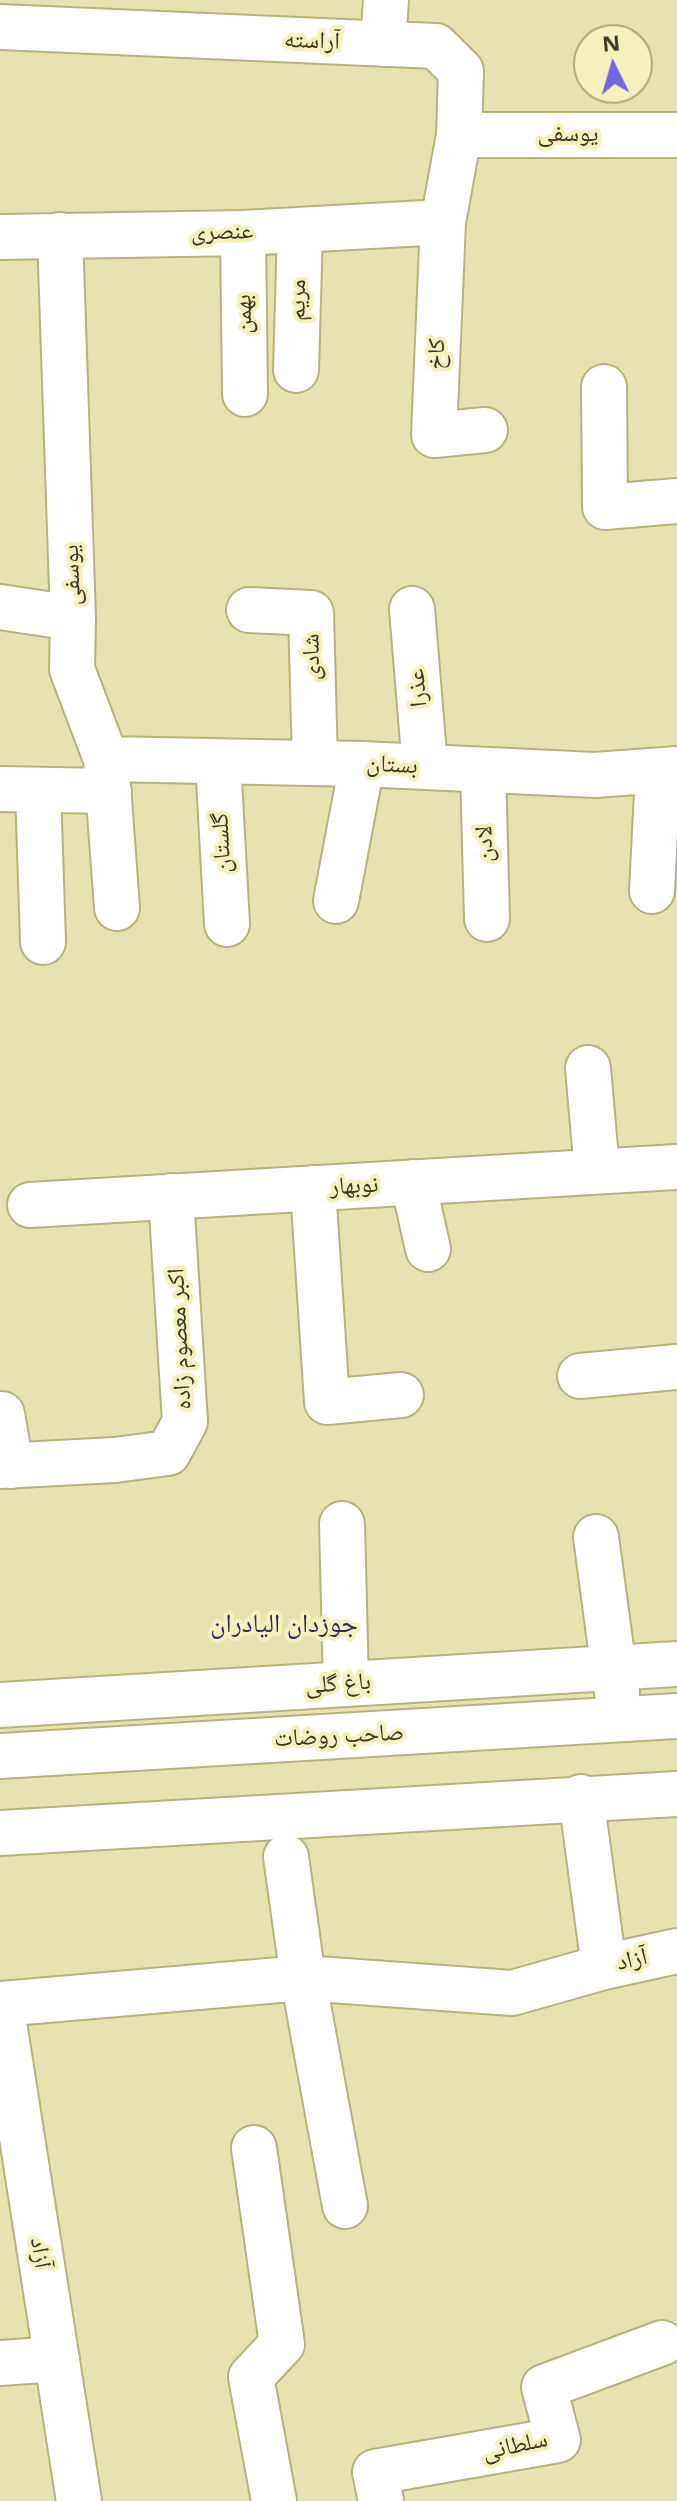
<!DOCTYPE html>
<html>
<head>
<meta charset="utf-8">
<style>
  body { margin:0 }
  #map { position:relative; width:677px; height:2501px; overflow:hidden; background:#e7e3b0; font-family:"Open Sans",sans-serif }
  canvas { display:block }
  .north { position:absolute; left:573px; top:24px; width:80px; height:80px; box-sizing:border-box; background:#f5f1bd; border:2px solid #aaa77f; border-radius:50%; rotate:355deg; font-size:22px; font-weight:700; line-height:32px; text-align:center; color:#393723 }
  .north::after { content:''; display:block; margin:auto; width:28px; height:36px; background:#7367e1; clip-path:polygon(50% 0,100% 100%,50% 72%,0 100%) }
</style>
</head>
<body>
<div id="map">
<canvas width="677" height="2501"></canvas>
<div class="north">N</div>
</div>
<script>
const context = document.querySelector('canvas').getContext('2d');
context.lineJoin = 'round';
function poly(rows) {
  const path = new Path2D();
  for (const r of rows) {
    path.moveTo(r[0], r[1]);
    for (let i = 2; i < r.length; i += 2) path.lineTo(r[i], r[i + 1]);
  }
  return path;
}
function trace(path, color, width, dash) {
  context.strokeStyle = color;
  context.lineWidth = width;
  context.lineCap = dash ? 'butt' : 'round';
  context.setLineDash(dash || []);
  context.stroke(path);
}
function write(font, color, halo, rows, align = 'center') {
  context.font = font + ' "Open Sans","Noto Naskh Arabic",sans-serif';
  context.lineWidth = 8;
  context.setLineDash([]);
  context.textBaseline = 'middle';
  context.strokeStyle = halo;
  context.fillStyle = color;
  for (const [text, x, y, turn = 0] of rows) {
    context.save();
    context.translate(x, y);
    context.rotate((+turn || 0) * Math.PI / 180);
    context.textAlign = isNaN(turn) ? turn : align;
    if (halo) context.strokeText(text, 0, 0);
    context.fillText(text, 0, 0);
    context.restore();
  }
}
const minor = poly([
  [0,27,436,46,461,71,459,135,443,222,434,435,485,430],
  [383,44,386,0],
  [459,135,677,135],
  [243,233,245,394],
  [60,235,73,618,72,669,106,759,117,908],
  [0,237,243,233,443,222],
  [296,370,300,230],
  [604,387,605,507,677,501],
  [0,607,73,618],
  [412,609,425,767],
  [249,610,311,613,315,763],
  [106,759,362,764,595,775,677,769],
  [218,762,227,924],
  [483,770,487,919],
  [0,789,109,791],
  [38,790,43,942],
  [652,891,658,772],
  [336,901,362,764],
  [588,1068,597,1171],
  [413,1182,428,1249],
  [313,1188,327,1402,401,1395],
  [30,1205,677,1167],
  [580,1376,677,1367],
  [2,1414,11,1466],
  [0,1466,115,1460,168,1453,185,1422,171,1196],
  [342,1524,346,1684],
  [596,1537,617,1693],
  [0,1705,677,1664],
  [581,1797,604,1967],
  [286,1857,303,1978,345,2206],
  [0,2004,303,1978,512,1993,604,1967,677,1951],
  [1,2004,79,2501],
  [254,2148,282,2344,251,2377,274,2501],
  [0,2363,57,2359],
  [381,2501,375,2472,558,2440,544,2387,662,2343]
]);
const tertiary = poly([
  [0,1756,677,1716],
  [0,1833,677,1794]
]);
const streetNames = [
  ["آراسته",312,41,2],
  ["یوسفی",568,134],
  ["عنصری",222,232,-1],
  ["مریم",298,300,-89],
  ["بهمن",244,314,-91],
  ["کاخ",437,354,-88],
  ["یوسفی",72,575,-92],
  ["شادی",312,657,-91],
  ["عذرا",418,688,-95],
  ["بستان",392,765,3],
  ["گلستان",222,843,-93],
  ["لادن",485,844,-92],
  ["نوبهار",354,1186,-3],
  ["اکبر معصوم زاده",180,1339,-93],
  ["باغ گلی",338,1684,-4],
  ["صاحب روضات",339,1736,-3],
  ["آزاد",632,1960,-13],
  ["آزاد",40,2253,81],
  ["سلطانی",515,2446,-12]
];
const neighbourhoodNames = [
  ["جوزدان الیادران",284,1625]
];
trace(minor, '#b6b280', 48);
trace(tertiary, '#b6b280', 48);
trace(minor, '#fff', 44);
trace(tertiary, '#fff', 44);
write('24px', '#393723', '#f5f1bd', streetNames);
write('26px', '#2f2963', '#f5f1bd', neighbourhoodNames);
</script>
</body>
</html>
